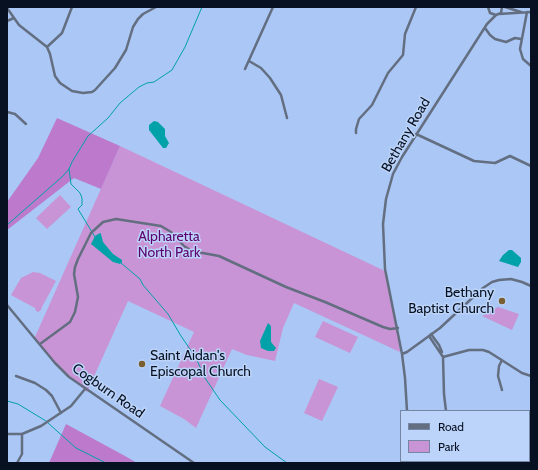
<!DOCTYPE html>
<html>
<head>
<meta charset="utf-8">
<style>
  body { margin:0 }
  #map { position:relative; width:538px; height:470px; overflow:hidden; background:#aac7f5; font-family:Cabin,sans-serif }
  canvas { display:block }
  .frame { position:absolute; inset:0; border:8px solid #071121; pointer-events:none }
  .legend { position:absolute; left:400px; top:410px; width:130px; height:52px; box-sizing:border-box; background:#bcd4f9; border:1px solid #7486a3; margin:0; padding:5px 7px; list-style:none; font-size:12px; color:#071121 }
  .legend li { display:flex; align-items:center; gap:8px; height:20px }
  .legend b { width:20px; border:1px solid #7486a3 }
</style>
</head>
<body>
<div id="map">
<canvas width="538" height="470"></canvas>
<div class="frame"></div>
<ul class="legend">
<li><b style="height:5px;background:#636e81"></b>Road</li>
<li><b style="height:11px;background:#c994d5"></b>Park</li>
</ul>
</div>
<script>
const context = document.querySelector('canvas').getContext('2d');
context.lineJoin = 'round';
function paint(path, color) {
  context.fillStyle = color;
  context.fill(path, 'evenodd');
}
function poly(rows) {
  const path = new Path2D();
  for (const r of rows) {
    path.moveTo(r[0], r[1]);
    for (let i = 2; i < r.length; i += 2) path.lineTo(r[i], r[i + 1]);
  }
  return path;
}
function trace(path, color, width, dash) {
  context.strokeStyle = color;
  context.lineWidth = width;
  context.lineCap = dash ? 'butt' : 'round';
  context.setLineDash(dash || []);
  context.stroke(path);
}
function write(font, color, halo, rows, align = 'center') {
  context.font = font + ' Cabin,sans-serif';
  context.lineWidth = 3;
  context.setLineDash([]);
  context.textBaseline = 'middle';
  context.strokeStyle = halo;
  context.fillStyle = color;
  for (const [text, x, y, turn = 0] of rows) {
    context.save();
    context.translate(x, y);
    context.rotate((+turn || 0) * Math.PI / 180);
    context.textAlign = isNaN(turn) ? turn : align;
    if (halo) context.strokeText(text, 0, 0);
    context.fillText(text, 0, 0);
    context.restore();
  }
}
const green = poly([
  [120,146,385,271,397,325,400,352,294,303,283,328,275,361,247,355,232,349,196,428,184,419,160,406,194,332,128,301,87,392,65,372,46,352,35,337],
  [60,195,71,207,47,229,36,218],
  [33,272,40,273,56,281,42,307,41,310,38,312,36,311,35,308,11,295,21,278],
  [498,307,519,314,512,330,482,316],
  [323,321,358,337,350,353,315,337],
  [319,379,338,387,322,421,304,413]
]);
const forest = poly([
  [57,118,120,146,101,189,74,178,7,230,7,202,38,158],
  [66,424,125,456,137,463,49,463]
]);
const water = poly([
  [154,121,158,122,165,129,165,136,169,143,166,148,163,148,149,130,149,125],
  [100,233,101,234,103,242,113,254,122,260,122,262,120,264,113,262,91,244,95,236],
  [509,250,512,250,521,258,521,262,518,267,499,261,503,255],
  [268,323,271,326,271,342,276,348,274,351,268,351,261,348,260,341]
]);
const stream = poly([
  [69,169,71,184,80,193,82,198,82,205,78,209,95,237],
  [7,225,63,176,69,169,72,162,88,136,108,118,120,103,139,87,147,83,154,82,172,70,185,47,202,7],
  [121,263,140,279,143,285,168,314,181,336,196,358,205,378,220,400,265,447,287,463],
  [7,401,18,404,46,421],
  [48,423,76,448,106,463]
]);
const minor = poly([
  [488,7,490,13,496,15,501,13,502,7],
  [505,7,521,12],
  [7,8,19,25,47,47,50,54,55,76,60,83,72,91,83,93,92,92,95,90,115,68,126,50,133,27,138,19,143,14,156,7],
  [527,12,520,49,523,59,531,66],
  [499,14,531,12],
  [7,21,14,18],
  [485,28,490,35,495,39,506,42,515,38,521,39],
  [47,47,62,33,72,7],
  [249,61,261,68,270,78,281,95,287,118],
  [245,69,273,7],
  [7,112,15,114,26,124],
  [356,133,356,129,359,119,372,105,388,73,403,55,405,34,416,7],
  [416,134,474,161,495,163,510,156,531,166],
  [7,305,55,363,69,377,194,463],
  [431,334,439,345,442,352],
  [429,336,443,357,444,394,446,411],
  [40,344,70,322,75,312,78,297,74,274,75,267,78,259,91,233,103,222,116,219,161,226,171,232,184,246,192,251,219,256,286,287,325,302,383,327,390,329,398,328],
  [402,354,407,352,440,328,483,288,492,282,499,280,511,279,522,282,531,286],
  [443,357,469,350,483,350,489,352,522,373,531,376],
  [16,376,35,383,46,390,52,396,61,413],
  [502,390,498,376,499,366,502,360],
  [407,411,405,378,402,354,385,269,383,224,386,199,393,174,402,157,487,24,496,15],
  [7,434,22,434,41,426,71,406,85,389],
  [529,456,531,455],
  [524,461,524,463],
  [17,463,22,454,22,434],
  [404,463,404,461]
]);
const markers = [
  [502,301,4,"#795e30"],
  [142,364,4,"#795e30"]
];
const streetNames = [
  ["Bethany Road",406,135,-60],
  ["Cogburn Road",108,391,35]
];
const parkNames = [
  ["Alpharetta",169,237],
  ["North Park",169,253]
];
const poiNames = [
  ["Bethany",494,293],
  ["Baptist Church",494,309],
  ["Saint Aidan's",150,356,"left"],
  ["Episcopal Church",150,372,"left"]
];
paint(green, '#c994d5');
paint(forest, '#bd7acc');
paint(water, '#00a1a8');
trace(stream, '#00a1a8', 1);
trace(minor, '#636e81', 2.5);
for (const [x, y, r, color] of markers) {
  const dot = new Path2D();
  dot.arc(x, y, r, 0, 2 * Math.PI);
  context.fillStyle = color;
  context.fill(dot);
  trace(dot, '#bcd4f9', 1.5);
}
write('14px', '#071121', '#bcd4f9', streetNames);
write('14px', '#5d006e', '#bcd4f9', parkNames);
write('14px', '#071121', '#bcd4f9', poiNames, 'right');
</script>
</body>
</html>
